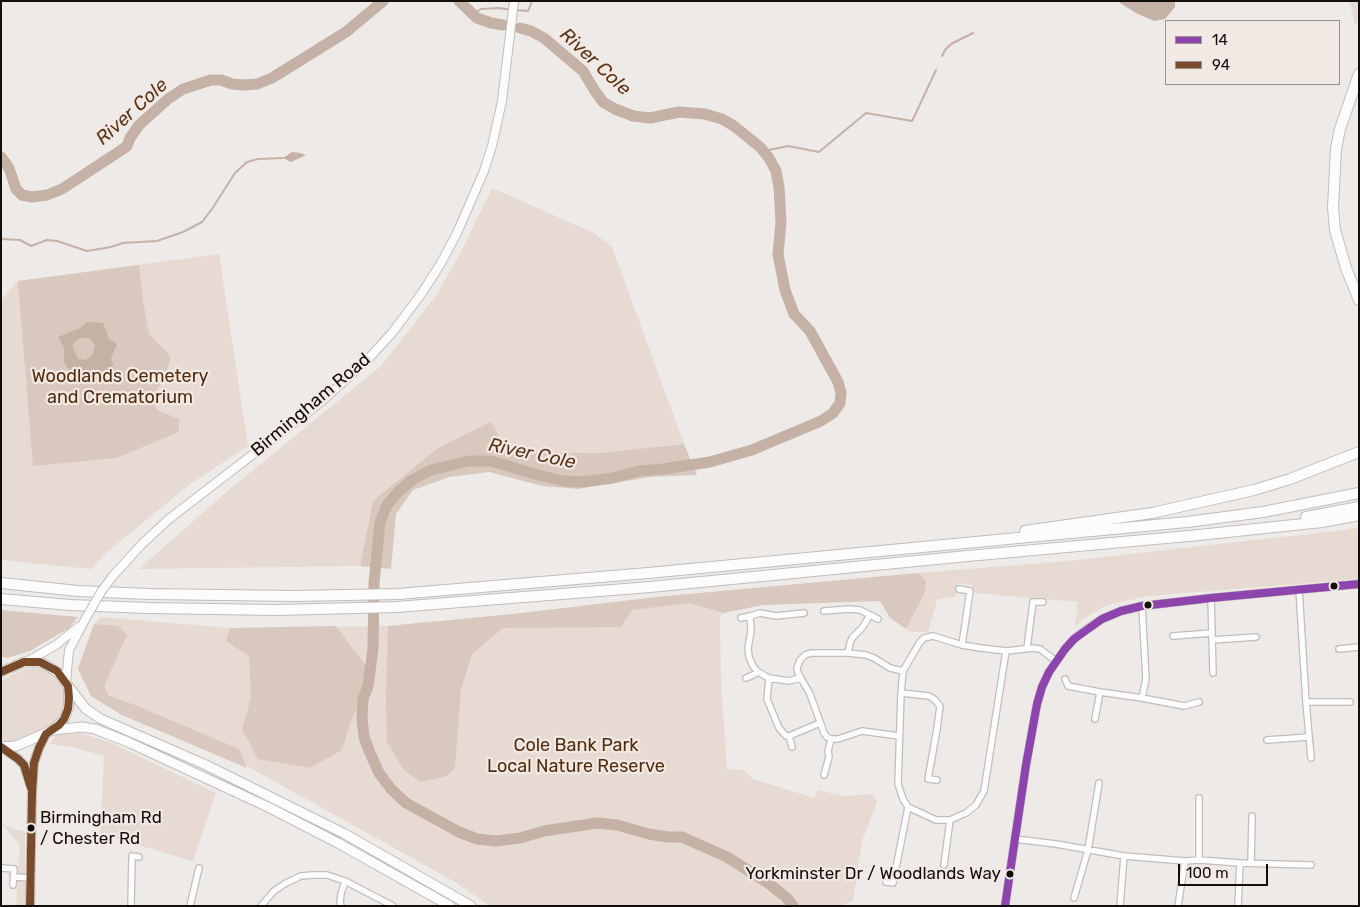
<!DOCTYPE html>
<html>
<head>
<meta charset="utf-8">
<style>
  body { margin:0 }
  #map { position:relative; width:1360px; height:907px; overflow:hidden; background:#eeeae8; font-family:Rubik,sans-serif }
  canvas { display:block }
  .frame { position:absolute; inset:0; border:2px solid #110e0c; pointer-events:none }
  .legend { position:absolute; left:1165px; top:20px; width:175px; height:65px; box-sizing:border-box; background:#f2e9e4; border:1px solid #98918e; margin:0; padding:6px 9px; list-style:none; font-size:15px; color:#110e0c }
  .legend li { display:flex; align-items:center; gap:10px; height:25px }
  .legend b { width:25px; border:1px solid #98918e }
  .scale { position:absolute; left:1178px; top:864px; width:90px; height:22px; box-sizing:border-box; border:2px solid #110e0c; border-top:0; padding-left:6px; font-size:15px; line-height:18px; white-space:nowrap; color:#110e0c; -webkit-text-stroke:4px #f2e9e4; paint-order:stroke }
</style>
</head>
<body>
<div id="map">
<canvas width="1360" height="907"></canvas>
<div class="frame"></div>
<ul class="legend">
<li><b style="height:6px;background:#8e44ad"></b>14</li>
<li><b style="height:6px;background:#7a4b2a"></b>94</li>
</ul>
<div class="scale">100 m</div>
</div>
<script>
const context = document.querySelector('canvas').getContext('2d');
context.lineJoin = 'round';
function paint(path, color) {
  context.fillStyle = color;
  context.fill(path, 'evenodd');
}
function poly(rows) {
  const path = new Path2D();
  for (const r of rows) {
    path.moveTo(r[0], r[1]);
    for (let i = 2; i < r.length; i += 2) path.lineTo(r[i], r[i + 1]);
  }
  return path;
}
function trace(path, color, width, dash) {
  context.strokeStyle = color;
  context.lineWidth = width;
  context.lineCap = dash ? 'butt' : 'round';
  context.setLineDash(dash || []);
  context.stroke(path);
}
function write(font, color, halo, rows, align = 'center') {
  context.font = font + ' Rubik,sans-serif';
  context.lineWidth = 4.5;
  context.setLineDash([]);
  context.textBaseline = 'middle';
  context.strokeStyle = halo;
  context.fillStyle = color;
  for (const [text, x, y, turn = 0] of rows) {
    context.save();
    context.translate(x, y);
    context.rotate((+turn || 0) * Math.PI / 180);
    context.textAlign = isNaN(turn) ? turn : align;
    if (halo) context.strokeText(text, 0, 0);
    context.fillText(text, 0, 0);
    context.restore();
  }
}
const green = poly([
  [1349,1,1359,1,1359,20,1355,24],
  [492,188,594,233,612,247,684,444,600,453,508,452,490,422,374,501,360,566,139,569,230,489,381,366,435,297,460,254],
  [219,254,248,446,189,485,107,552,91,569,1,560,1,300,18,281],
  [1359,527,1359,579,1149,596,1107,605,1083,619,1075,627,1078,602,975,593,972,585,958,583,956,596,937,600,928,632,910,632,906,629,925,592,926,581,918,573,1068,561,1345,530],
  [666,596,724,613,720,616,721,685,727,769,744,770,753,779,814,798,818,790,844,796,873,794,877,802,862,841,853,901,840,906,490,906,455,882,245,765,122,715,91,696,78,669,94,624,101,617,230,628,388,626,513,614],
  [33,668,48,670,56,677,63,686,66,695,64,711,55,725,18,742,6,743,1,741,1,680,25,669],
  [80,733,109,742,216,793,193,861,100,834,104,756,72,747,50,744,56,735],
  [2,824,13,829,23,831,25,833,25,906,16,906,20,845]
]);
const forest = poly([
  [139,265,143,301,149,334,171,357,163,381,153,396,155,406,157,410,179,419,179,432,116,458,33,466,18,281],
  [491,422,508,452,600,453,684,444,697,475,650,477,578,489,542,486,489,472,449,477,413,490,396,514,391,569,360,566,373,501,438,448],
  [918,573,926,581,925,592,906,629,890,618,880,601,763,605,724,613,689,603,632,610,621,627,503,628,472,654,461,689,455,767,447,776,421,782,404,770,387,742,386,699,388,626,513,614,666,596],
  [1,610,78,617,69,628,30,651,7,658,1,656],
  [94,624,118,626,127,635,104,686,109,696,135,705,239,749,247,768,122,715,91,696,78,669],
  [336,626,352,648,370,671,368,686,350,723,342,750,310,768,258,759,242,729,251,698,249,656,226,641,230,628]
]);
const water = poly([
  [1117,1,1175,1,1175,7,1165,19,1154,21,1136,13],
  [292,152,300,153,306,155,291,162,283,158],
  [87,322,103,323,109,339,117,344,111,358,115,371,90,374,82,372,71,373,64,362,64,348,58,337,80,328],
  [80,338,89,338,95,345,92,355,86,360,78,359,72,345]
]);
const stream = poly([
  [516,10,528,11,532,1],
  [473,14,481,9,499,8,511,10],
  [942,56,945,50,951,44,973,33],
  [764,151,788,146,819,152,866,113,912,121,915,115,936,70],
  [1,239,20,240,31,246,47,240,57,241,87,251,111,247,123,243,157,241,183,232,202,222,212,209,235,173,247,162,258,159,283,158]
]);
const river = poly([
  [459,1,477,18,491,23,503,25],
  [520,28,531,31,544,38,583,71,595,91,603,102,615,109,633,116,650,118,679,112,705,114,722,119,734,126,760,147,769,158,776,171,779,187,781,223,778,254,785,290,794,314,810,331,838,382,841,393,840,403,833,413,821,421,752,450,710,462,663,469,639,471,613,478,581,482,563,481,538,475,491,461,469,461,431,470,412,480,398,492,387,505,380,522,374,583,373,649,368,686,363,699,362,718,364,737,370,753,379,773,391,789,406,803,459,832,477,839,496,841,520,838,544,831,597,823,617,825,649,834,667,837,682,837,727,857,768,883,786,897,793,906],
  [1,157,9,168,16,189,22,195,32,197,47,195,62,189,120,151,127,146,130,138,139,125,168,99,183,89,211,80,221,80,232,84,244,85,257,84,272,78,346,32,383,1]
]);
const minor = poly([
  [959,589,970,591,962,645],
  [1299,589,1306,702,1311,758],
  [1211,598,1213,673],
  [824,611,849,609,860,610,870,615,862,628,852,638,850,643,848,653],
  [870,615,878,619],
  [741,618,750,616],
  [1173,636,1212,633],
  [1212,640,1256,637],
  [1027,648,1033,602,1043,602],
  [1339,649,1359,647],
  [1006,651,984,791,976,805,966,813,950,820,936,820,908,807,903,799,898,784,901,693,903,671,920,642,924,638,933,636,962,645,981,648,1006,651,1033,648,1040,649,1056,661],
  [746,678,753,675,758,672],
  [769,678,767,699,779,728,786,736,789,736,820,723],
  [800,678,789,681,769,678,758,672,753,666,749,657,748,648,751,631,750,616,760,613,776,616,804,613],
  [1065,679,1068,686,1100,692,1142,698,1146,679,1142,606],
  [901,693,929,696,934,699,940,706,937,729,928,779,937,780],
  [1142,698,1184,706,1199,702],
  [1306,702,1350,702],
  [1095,719,1100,692],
  [789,736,792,747],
  [899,736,862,731,838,739,831,739,827,737,824,733,810,694,798,673,797,668,800,660,805,655,811,653,848,653,866,655,874,658,890,668,903,671],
  [1267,740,1309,737],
  [824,775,829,757,828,751,831,739],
  [1199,798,1199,860],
  [1015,839,1056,844,1124,856,1185,861,1199,860,1240,863,1311,865],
  [1251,863,1252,816],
  [944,865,950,820],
  [1,868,14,869,13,885],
  [14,877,31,878],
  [886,882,893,883,908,807],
  [1074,898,1088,850,1099,783],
  [131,906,132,856,139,857],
  [190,906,199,868],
  [261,906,274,891,286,883,301,876,313,875,327,875,345,881,393,906],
  [341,906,340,902,341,894,345,881],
  [1120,906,1124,856],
  [1178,906,1185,861],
  [1238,906,1240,863]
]);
const tertiary = poly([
  [1005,906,1026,765,1037,704,1042,687,1049,672,1065,649,1074,639,1084,631,1102,619,1121,611,1142,606,1211,598,1359,584]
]);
const secondary = poly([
  [112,577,142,544,169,519,322,401,354,372,369,358,392,333,422,293,441,263,457,233,484,171,492,146,502,101,514,1],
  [26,662,56,645,78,627],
  [66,682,69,650,87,616],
  [2,747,18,759,24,765,30,784],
  [30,906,32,794,34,763,39,748,46,734]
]);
const trunk = poly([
  [1,672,24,662,40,662,48,666,61,675,68,686,69,698,68,709,64,719,53,730,16,746,1,747],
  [68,686,86,709,101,719,206,765,345,834,471,906],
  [53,730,82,727,95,729,128,742,268,807,338,843,450,906]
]);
const motorway = poly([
  [1359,74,1340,129,1336,149,1333,208,1335,230,1346,268,1359,300],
  [1306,517,1359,507],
  [1025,531,1152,513,1254,490,1290,479,1359,452],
  [1,583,78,591,150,594,295,596,398,594,648,573,1187,522,1263,512,1359,493],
  [1,599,70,605,148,608,276,610,397,607,650,587,957,557,1199,535,1322,522,1359,515]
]);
const secondaryBridge = poly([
  [87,616,101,592,112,577]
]);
const bus1 = poly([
  [1005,906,1026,765,1037,704,1042,687,1049,672,1065,649,1074,639,1102,619,1121,611,1142,606,1211,598,1359,584]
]);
const bus2 = poly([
  [1,672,24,662,40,662,57,671,68,686,69,698,68,709,64,719,59,725,46,734,39,748,34,763,32,794,30,906],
  [1,747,18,759,24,765,31,788]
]);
const markers = [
  [1334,586,4.5,"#110e0c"],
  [1148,605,4.5,"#110e0c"],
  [31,828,4.5,"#110e0c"],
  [1010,874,4.5,"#110e0c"]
];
const busNames = [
  ["Birmingham Rd",40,818],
  ["/ Chester Rd",40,839],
  ["Yorkminster Dr / Woodlands Way",1001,874,"right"]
];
const parkNames = [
  ["Woodlands Cemetery",120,377],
  ["and Crematorium",120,398],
  ["Cole Bank Park",576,746],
  ["Local Nature Reserve",576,767]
];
const streetNames = [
  ["Birmingham Road",311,405,-40]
];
const waterNames = [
  ["River Cole",595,62,43],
  ["River Cole",132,112,-42],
  ["River Cole",532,454,12]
];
paint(green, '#e6dad2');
paint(forest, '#d9c8bd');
paint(water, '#c5b1a5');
trace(stream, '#c5b1a5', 2);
trace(river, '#c5b1a5', 11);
trace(minor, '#c0bdbb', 8);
trace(tertiary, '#c0bdbb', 9);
trace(secondary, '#c0bdbb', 10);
trace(trunk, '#c0bdbb', 11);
trace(motorway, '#c0bdbb', 12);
trace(minor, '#fcfcfc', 5.5);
trace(tertiary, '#fcfcfc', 7);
trace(secondary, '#fcfcfc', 8);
trace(trunk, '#fcfcfc', 9);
trace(motorway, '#fcfcfc', 10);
trace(secondaryBridge, '#c0bdbb', 10, []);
trace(secondaryBridge, '#fcfcfc', 8);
trace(bus1, '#8e44ad', 8);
trace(bus2, '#7a4b2a', 8);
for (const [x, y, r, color] of markers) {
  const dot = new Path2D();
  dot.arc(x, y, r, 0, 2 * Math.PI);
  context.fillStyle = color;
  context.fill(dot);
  trace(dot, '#f2e9e4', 2);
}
write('17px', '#110e0c', '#f2e9e4', busNames, 'left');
write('18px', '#522c0e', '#f2e9e4', parkNames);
write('18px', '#110e0c', '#f2e9e4', streetNames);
write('italic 19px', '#5c3518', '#f2e9e4', waterNames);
</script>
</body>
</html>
